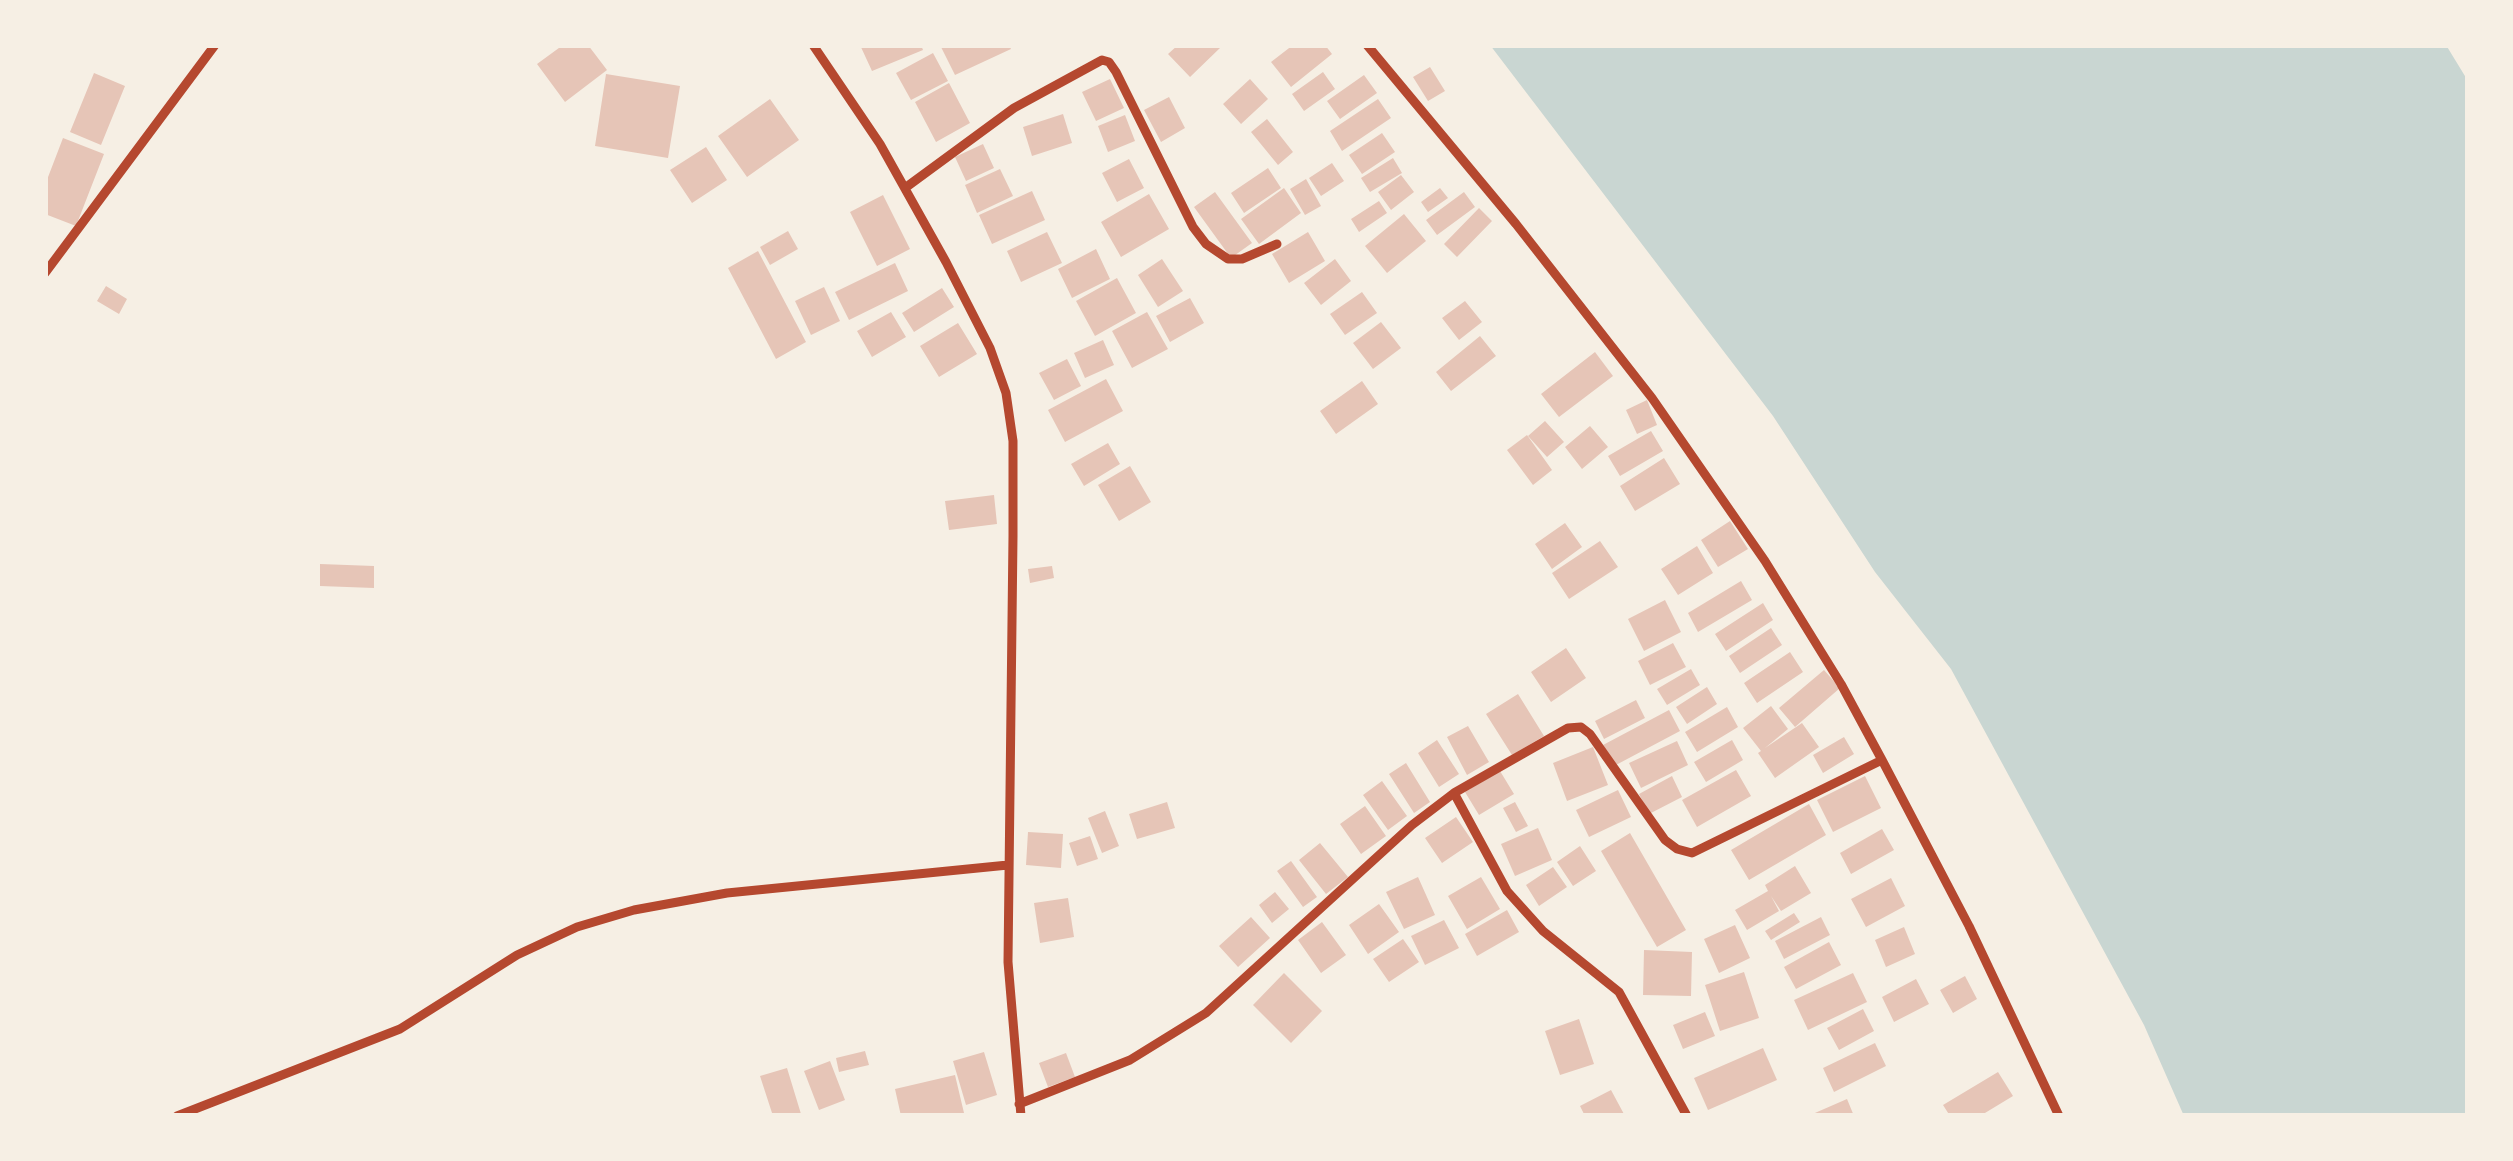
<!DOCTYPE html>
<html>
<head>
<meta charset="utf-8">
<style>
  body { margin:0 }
  #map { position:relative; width:2513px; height:1161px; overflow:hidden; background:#f6efe4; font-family:Poppins,sans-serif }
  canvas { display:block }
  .frame { position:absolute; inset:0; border:48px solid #f6efe4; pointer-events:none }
</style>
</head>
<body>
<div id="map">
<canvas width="2513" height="1161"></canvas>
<div class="frame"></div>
</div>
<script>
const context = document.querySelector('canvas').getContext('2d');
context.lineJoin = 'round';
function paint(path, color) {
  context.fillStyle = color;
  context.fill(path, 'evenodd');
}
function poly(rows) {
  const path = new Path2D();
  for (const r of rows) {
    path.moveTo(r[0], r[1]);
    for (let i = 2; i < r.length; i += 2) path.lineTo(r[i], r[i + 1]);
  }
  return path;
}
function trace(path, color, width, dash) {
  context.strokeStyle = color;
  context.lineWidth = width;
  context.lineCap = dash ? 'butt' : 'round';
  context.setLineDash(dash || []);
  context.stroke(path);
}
const water = poly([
  [1490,45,2446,45,2468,81,2468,1116,2184,1116,2144,1025,1951,669,1875,572,1773,416]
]);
const building = poly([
  [563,45,588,45,607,70,565,102,537,64],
  [860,45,921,45,923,50,872,71],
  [946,45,1009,45,1011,49,955,75,941,47],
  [1178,45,1217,45,1220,48,1190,77,1168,54],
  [1293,45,1325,45,1332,54,1291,87,1271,62],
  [933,53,948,81,911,100,896,73],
  [1430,67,1445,91,1428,101,1413,77],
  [1323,72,1335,89,1304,111,1292,94],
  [94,73,125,86,101,145,70,132],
  [606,74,680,86,668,158,595,146],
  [1364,75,1377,93,1340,119,1327,101],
  [1110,79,1124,108,1096,121,1082,92],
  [1250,79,1268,99,1241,124,1223,104],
  [949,83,970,123,936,142,915,102],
  [1169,97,1185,128,1161,142,1144,110],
  [770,99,799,140,747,177,718,136],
  [1378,99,1391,118,1342,151,1330,131],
  [1063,114,1072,143,1032,156,1023,127],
  [1125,115,1135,141,1108,152,1098,126],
  [1267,119,1293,152,1278,165,1251,132],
  [1382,133,1395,152,1362,174,1349,155],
  [63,138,104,154,76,226,45,214,45,185],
  [983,144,994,168,966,181,955,157],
  [706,147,727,180,692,203,670,170],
  [1393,158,1402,173,1370,192,1361,178],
  [1129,159,1144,188,1117,202,1102,173],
  [1332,163,1344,181,1321,196,1309,178],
  [1268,168,1281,188,1244,213,1231,193],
  [1000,169,1013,196,977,213,965,185],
  [1401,175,1414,192,1391,210,1378,192],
  [1306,179,1321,206,1305,215,1290,189],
  [1284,188,1301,213,1259,244,1241,219],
  [1440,188,1448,198,1428,212,1421,202],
  [1032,191,1045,220,992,244,979,215],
  [1215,192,1252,243,1231,258,1194,207],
  [1464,192,1475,207,1437,235,1426,220],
  [1149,194,1169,229,1121,257,1101,222],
  [883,195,910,249,877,266,850,212],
  [1379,201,1387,213,1359,232,1351,219],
  [1479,208,1492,221,1457,257,1444,244],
  [1404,214,1426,241,1387,273,1365,246],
  [788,231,798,249,770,265,760,247],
  [1047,232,1062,263,1021,282,1007,251],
  [1308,232,1325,261,1289,283,1272,254],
  [1096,249,1110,279,1072,298,1058,269],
  [758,251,806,342,776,359,728,268],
  [1162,259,1183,291,1158,307,1138,275],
  [1335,259,1351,281,1321,305,1304,283],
  [895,263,908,291,849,320,835,292],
  [1117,278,1136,313,1095,336,1076,301],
  [106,286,127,299,119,314,97,301],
  [824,287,840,321,811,335,795,301],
  [942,288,954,307,914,332,902,313],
  [1362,292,1377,313,1345,335,1330,314],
  [1190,298,1204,323,1170,342,1156,316],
  [1465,301,1482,322,1459,340,1442,318],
  [891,312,906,337,872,357,857,331],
  [1147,312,1168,349,1132,368,1112,331],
  [1381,322,1401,348,1373,369,1353,343],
  [958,323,977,354,939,377,920,346],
  [1480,336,1496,356,1451,391,1436,372],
  [1103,340,1114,365,1085,378,1074,353],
  [1595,352,1613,376,1559,417,1541,394],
  [1067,359,1081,386,1054,400,1039,373],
  [1106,379,1123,411,1065,442,1048,410],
  [1362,381,1378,404,1336,434,1320,411],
  [1647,400,1657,425,1637,434,1626,410],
  [1545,421,1564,442,1547,457,1528,436],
  [1590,426,1608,447,1582,469,1565,447],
  [1651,431,1663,451,1620,476,1608,456],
  [1527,435,1552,470,1533,485,1507,450],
  [1108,443,1120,464,1084,486,1071,464],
  [1664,458,1680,484,1635,511,1620,486],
  [1130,466,1151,502,1119,521,1098,485],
  [994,495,997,524,949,530,945,501],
  [1730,521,1748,549,1718,567,1701,540],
  [1565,523,1582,547,1552,569,1535,544],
  [1600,541,1618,567,1569,599,1552,573],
  [1697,546,1713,573,1678,595,1661,569],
  [320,564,374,566,374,588,320,586],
  [1052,566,1054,578,1030,583,1028,569],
  [1741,581,1752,600,1698,632,1688,613],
  [1665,600,1681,632,1644,651,1628,619],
  [1763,603,1773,620,1726,651,1715,634],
  [1771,628,1782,645,1740,673,1729,656],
  [1673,643,1686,667,1650,685,1638,661],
  [1566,648,1586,678,1551,702,1531,672],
  [1790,652,1803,672,1757,703,1744,683],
  [1691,669,1700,685,1667,705,1657,689],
  [1824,670,1840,688,1795,727,1779,708],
  [1707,687,1717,704,1687,724,1676,707],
  [1518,694,1544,736,1512,755,1486,714],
  [1636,700,1645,718,1604,739,1595,721],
  [1771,706,1788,729,1765,748,1802,723,1819,747,1775,778,1758,753,1761,751,1743,728],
  [1727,707,1738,727,1697,752,1685,732],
  [1669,710,1680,731,1614,766,1603,745],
  [1468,726,1489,762,1467,775,1447,737],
  [1844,737,1854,754,1823,773,1813,755],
  [1437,740,1459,774,1439,787,1418,753],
  [1732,740,1743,760,1706,782,1694,762],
  [1677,741,1688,765,1641,788,1629,763],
  [1593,747,1608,785,1567,801,1553,763],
  [1406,763,1430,802,1414,813,1389,774],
  [1736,770,1751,796,1697,827,1682,800],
  [1500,771,1514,794,1479,815,1465,792],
  [1672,776,1682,797,1649,814,1639,794],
  [1865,776,1881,808,1833,832,1817,800],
  [1382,781,1407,816,1388,830,1363,795],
  [1618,790,1631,817,1589,837,1576,810],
  [1167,802,1175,828,1137,839,1129,814],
  [1515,802,1528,826,1516,832,1503,808],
  [1809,804,1826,835,1749,880,1731,850],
  [1365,806,1386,836,1361,854,1340,824],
  [1105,811,1119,846,1102,853,1088,818],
  [1456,817,1473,842,1442,863,1425,838],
  [1538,828,1552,860,1515,876,1501,844],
  [1882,829,1894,850,1851,874,1840,853],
  [1028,832,1063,834,1061,868,1026,865],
  [1630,833,1686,930,1657,947,1601,851],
  [1090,836,1098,859,1077,866,1069,843],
  [1320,843,1348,877,1326,894,1299,860],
  [1580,846,1596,871,1573,886,1557,862],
  [1291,861,1317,897,1303,907,1277,871],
  [1795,866,1811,893,1781,911,1771,896,1779,911,1747,930,1735,910,1768,891,1765,885],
  [1553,867,1567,887,1539,906,1526,885],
  [1418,877,1435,915,1404,929,1386,892],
  [1481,877,1500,909,1467,929,1448,896],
  [1891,878,1905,906,1866,927,1851,899],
  [1275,892,1289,909,1272,923,1259,905],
  [1068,898,1074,937,1040,943,1034,903],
  [1379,904,1399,932,1368,954,1349,925],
  [1507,910,1519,932,1477,956,1465,934],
  [1794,913,1800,922,1771,940,1765,931],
  [1251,917,1270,938,1238,967,1219,946],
  [1821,917,1830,935,1784,959,1775,941],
  [1444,920,1459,948,1425,965,1411,936],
  [1322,922,1346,955,1321,973,1298,940],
  [1735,925,1750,958,1719,973,1704,939],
  [1904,927,1915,954,1886,967,1875,940],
  [1403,939,1419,962,1389,982,1373,959],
  [1829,942,1841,965,1796,989,1784,967],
  [1644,950,1692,952,1691,996,1643,995],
  [1744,972,1759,1018,1720,1031,1705,985],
  [1284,973,1322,1011,1291,1043,1253,1005],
  [1853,973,1867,1002,1808,1030,1794,1000],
  [1965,976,1977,999,1953,1013,1940,990],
  [1916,979,1929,1004,1894,1022,1882,997],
  [1863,1009,1874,1031,1839,1050,1827,1028],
  [1705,1012,1715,1036,1683,1049,1673,1025],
  [1579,1019,1594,1064,1560,1075,1545,1031],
  [1875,1043,1886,1066,1834,1092,1823,1068],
  [1763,1048,1777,1080,1708,1110,1694,1078],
  [865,1051,869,1065,839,1072,836,1058],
  [984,1052,997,1095,966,1105,953,1061],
  [1066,1053,1075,1077,1048,1087,1039,1063],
  [830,1061,845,1100,819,1110,804,1071],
  [787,1068,801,1114,773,1116,760,1076],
  [1998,1072,2013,1096,1980,1116,1950,1116,1943,1105],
  [955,1075,964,1113,901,1116,895,1089],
  [1611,1090,1625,1116,1585,1116,1580,1106],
  [1847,1099,1854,1116,1808,1116]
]);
const minor = poly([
  [813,45,880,144,946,262,990,348,1006,393,1013,441,1013,536,1008,962,1021,1116],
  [1367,45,1516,224,1652,398,1765,561,1841,684,1882,760,1969,926,2059,1116],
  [905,188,1014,108,1102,60,1109,62,1116,72,1193,227,1206,244,1228,259,1242,259,1277,244],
  [45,273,215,45],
  [1454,793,1507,891,1543,931,1619,992,1687,1116],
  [1019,1104,1130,1060,1206,1013,1412,825,1454,793,1568,728,1581,727,1590,734,1665,840,1677,849,1692,853,1882,760],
  [177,1116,400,1029,517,955,577,927,634,910,727,893,1008,865]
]);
paint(water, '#c9d6d2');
paint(building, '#e6c5b7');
trace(minor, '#b5482f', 9);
</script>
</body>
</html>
